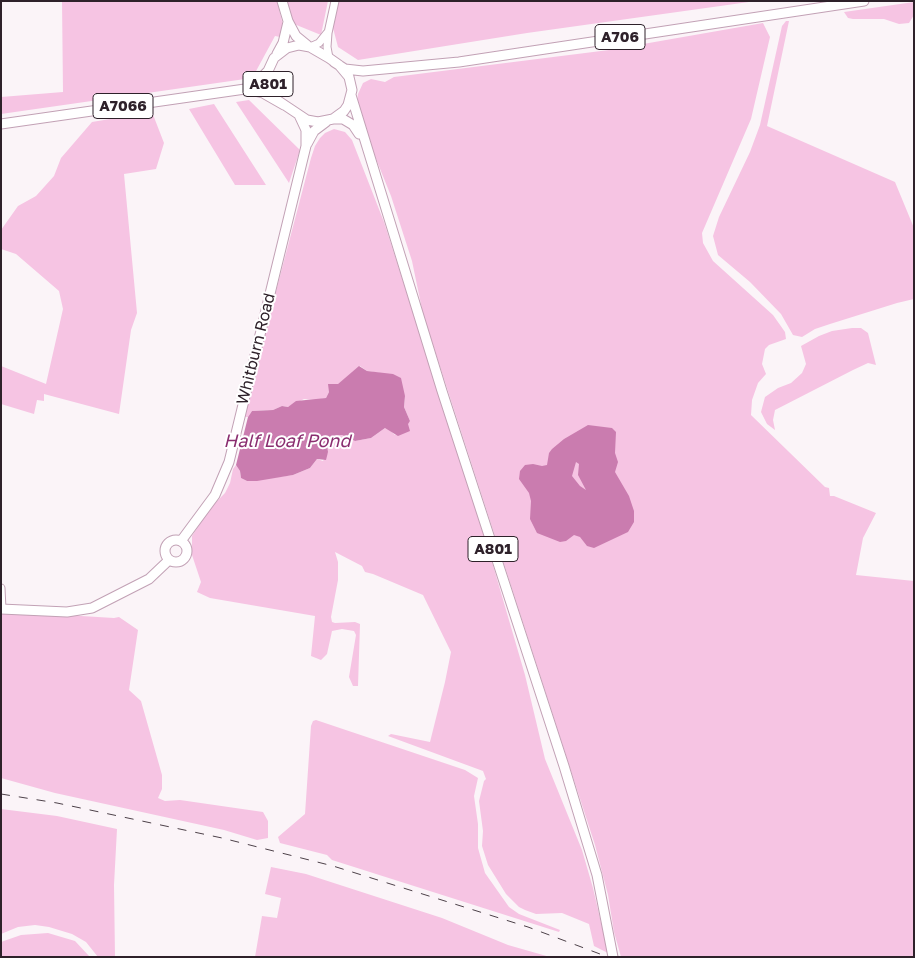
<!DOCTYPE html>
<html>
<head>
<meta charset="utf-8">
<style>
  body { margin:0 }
  #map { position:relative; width:915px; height:958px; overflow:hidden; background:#fbf4f8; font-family:"Golos Text",sans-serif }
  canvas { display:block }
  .frame { position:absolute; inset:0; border:2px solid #2e212a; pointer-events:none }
</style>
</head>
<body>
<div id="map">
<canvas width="915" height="958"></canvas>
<div class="frame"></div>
</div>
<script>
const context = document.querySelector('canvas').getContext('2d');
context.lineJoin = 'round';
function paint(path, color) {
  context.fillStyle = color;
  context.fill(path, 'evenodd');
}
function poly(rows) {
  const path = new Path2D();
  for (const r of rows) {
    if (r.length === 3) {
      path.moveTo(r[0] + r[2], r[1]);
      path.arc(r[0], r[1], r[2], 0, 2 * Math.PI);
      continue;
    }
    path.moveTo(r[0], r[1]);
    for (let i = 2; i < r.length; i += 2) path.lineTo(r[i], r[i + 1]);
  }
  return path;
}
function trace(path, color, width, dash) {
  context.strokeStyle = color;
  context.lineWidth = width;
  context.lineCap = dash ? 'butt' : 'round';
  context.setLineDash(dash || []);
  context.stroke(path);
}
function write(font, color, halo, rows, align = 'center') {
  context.font = font + ' "Golos Text",sans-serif';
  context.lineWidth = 4;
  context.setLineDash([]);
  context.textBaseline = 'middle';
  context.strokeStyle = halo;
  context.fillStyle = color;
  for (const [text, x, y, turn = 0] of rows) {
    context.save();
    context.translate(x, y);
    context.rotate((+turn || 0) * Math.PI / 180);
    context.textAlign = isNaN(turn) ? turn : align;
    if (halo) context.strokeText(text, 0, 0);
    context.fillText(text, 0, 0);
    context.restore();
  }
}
const green = poly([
  [62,1,277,1,283,25,280,37,275,36,255,73,245,79,1,114,1,97,63,92],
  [287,1,328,1,321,35,294,24],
  [339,1,756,1,527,33,358,60,338,47,333,28],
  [914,2,914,15,909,23,899,24,884,19,853,19,848,18,844,12],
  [786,21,789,21,767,126,895,182,914,228,914,299,897,303,830,324,815,329,802,337,793,335,781,314,750,282,718,255,713,236,719,217,750,152,760,125,782,26],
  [763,23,770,37,751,119,702,233,703,243,713,261,773,315,785,332,786,339,769,345,765,349,762,364,766,374,758,383,752,400,751,415,825,487,829,488,830,496,834,496,876,513,863,538,856,575,914,581,914,957,621,957,614,932,608,895,595,845,423,314,412,261,391,196,372,149,357,102,358,94,363,83,371,79,385,82,394,77,609,50],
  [249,100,300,150,289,183,236,102],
  [214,104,266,185,235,185,189,109],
  [152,112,164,143,156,169,124,174,137,313,131,330,119,414,44,394,44,401,37,400,34,414,1,404,1,366,46,384,63,309,59,291,16,254,1,249,1,230,18,206,36,196,54,176,61,158,92,122],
  [334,129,345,132,352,140,384,222,483,531,525,675,545,759,582,850,593,888,608,953,594,946,589,924,562,913,536,914,525,910,519,907,506,894,488,865,482,846,483,831,479,801,484,781,486,779,483,771,388,736,391,734,430,742,445,682,451,652,423,595,373,574,365,572,362,566,335,552,338,562,338,580,331,617,332,622,335,623,355,622,360,624,358,686,353,686,349,677,356,635,354,631,342,629,332,631,327,654,321,660,311,656,315,616,210,598,197,592,201,582,192,555,192,536,210,508,225,493,230,483,233,469,236,465,240,471,241,478,247,481,293,475,310,468,317,459,323,461,328,452,327,444,329,439,334,436,342,435,355,441,371,438,385,428,389,429,395,435,410,421,404,407,405,396,380,373,367,371,360,366,329,392,326,398,316,400,304,399,288,407,282,406,273,410,252,411,248,417,243,417,311,158,315,146,320,138,325,133],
  [852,328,861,328,868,333,876,365,868,363,853,370,775,410,773,420,775,430,767,424,761,412,765,397,778,388,791,383,802,373,806,364,801,346,819,336,832,331],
  [1,614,65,615,114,618,119,617,138,630,129,690,141,701,162,775,162,789,158,798,165,801,180,800,263,812,268,821,268,838,257,840,224,830,55,793,1,778],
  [316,720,465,770,478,778,474,796,478,824,478,848,485,873,509,907,519,914,560,930,559,932,332,860,327,855,280,843,278,837,305,814,311,726,313,721],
  [1,809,57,816,117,829,114,885,115,957,98,957,86,942,72,934,49,927,35,925,18,927,1,934],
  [271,867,306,874,442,918,508,945,550,957,255,957,262,916,277,918,281,898,265,894],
  [48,933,75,941,90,957,1,957,1,942,21,935]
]);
const water = poly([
  [359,366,367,371,393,374,401,378,405,396,404,407,410,421,408,424,410,431,398,436,385,428,371,438,355,441,342,435,334,436,329,439,327,444,328,452,326,460,317,459,310,468,293,475,257,481,247,481,241,478,240,471,236,465,248,417,252,411,273,410,282,406,288,407,296,401,326,398,329,392,328,384,338,384],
  [588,425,612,428,616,432,615,453,618,462,615,472,629,496,634,511,634,522,628,532,594,548,587,546,580,537,574,535,566,541,560,542,537,533,530,519,531,501,529,493,519,479,520,471,525,465,533,464,542,466,547,465,549,453,552,449,564,439],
  [576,462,579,464,578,475,586,490,580,486,572,476]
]);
const minor = poly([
  [310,47,319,43,327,33],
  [329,58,327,47,328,33,335,1],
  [1,588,2,609]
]);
const major = poly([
  [282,1,288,21,296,36,307,45],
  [299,45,310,47,329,58,339,65,349,77,352,90,348,105,344,111,333,119,318,122,307,120,274,98,269,88,267,77,268,71,274,58,287,48,299,45],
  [277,54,283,43,288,22],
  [334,62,345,69,363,71,459,62,864,1],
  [245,89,259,80,268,71],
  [351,95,442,391,564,766,597,875,613,957],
  [334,119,343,119,353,125,359,134],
  [1,124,245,89,263,93,284,105],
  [307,144,314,131,326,122],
  [176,551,11],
  [181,541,215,495,229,462,306,146,306,130,299,115],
  [1,609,67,612,92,608,149,579,169,560]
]);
const rail = poly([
  [1,794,57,803,222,838,333,866,528,927,608,957]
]);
const shields = [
  [620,37,50],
  [268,84,50],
  [123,106,60],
  [493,549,50]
];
const shieldNames = [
  ["A706",620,37],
  ["A801",268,84],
  ["A7066",123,106],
  ["A801",493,549]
];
const streetNames = [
  ["Whitburn Road",256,349,-76]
];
const waterNames = [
  ["Half Loaf Pond",287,441]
];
paint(green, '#f6c4e3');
paint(water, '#ca7caf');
trace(minor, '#c2a1b5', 9);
trace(major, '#c2a1b5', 11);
trace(minor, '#fff', 7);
trace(major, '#fff', 9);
trace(rail, '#4c4048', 1, [9, 9]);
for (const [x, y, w] of shields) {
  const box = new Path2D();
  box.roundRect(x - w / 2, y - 12.5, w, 25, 4);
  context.fillStyle = '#fff';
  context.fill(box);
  trace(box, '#2e212a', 1);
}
write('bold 15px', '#2e212a', null, shieldNames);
write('16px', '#2e212a', '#fff', streetNames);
write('italic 18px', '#8a2e70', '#fff', waterNames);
</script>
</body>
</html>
